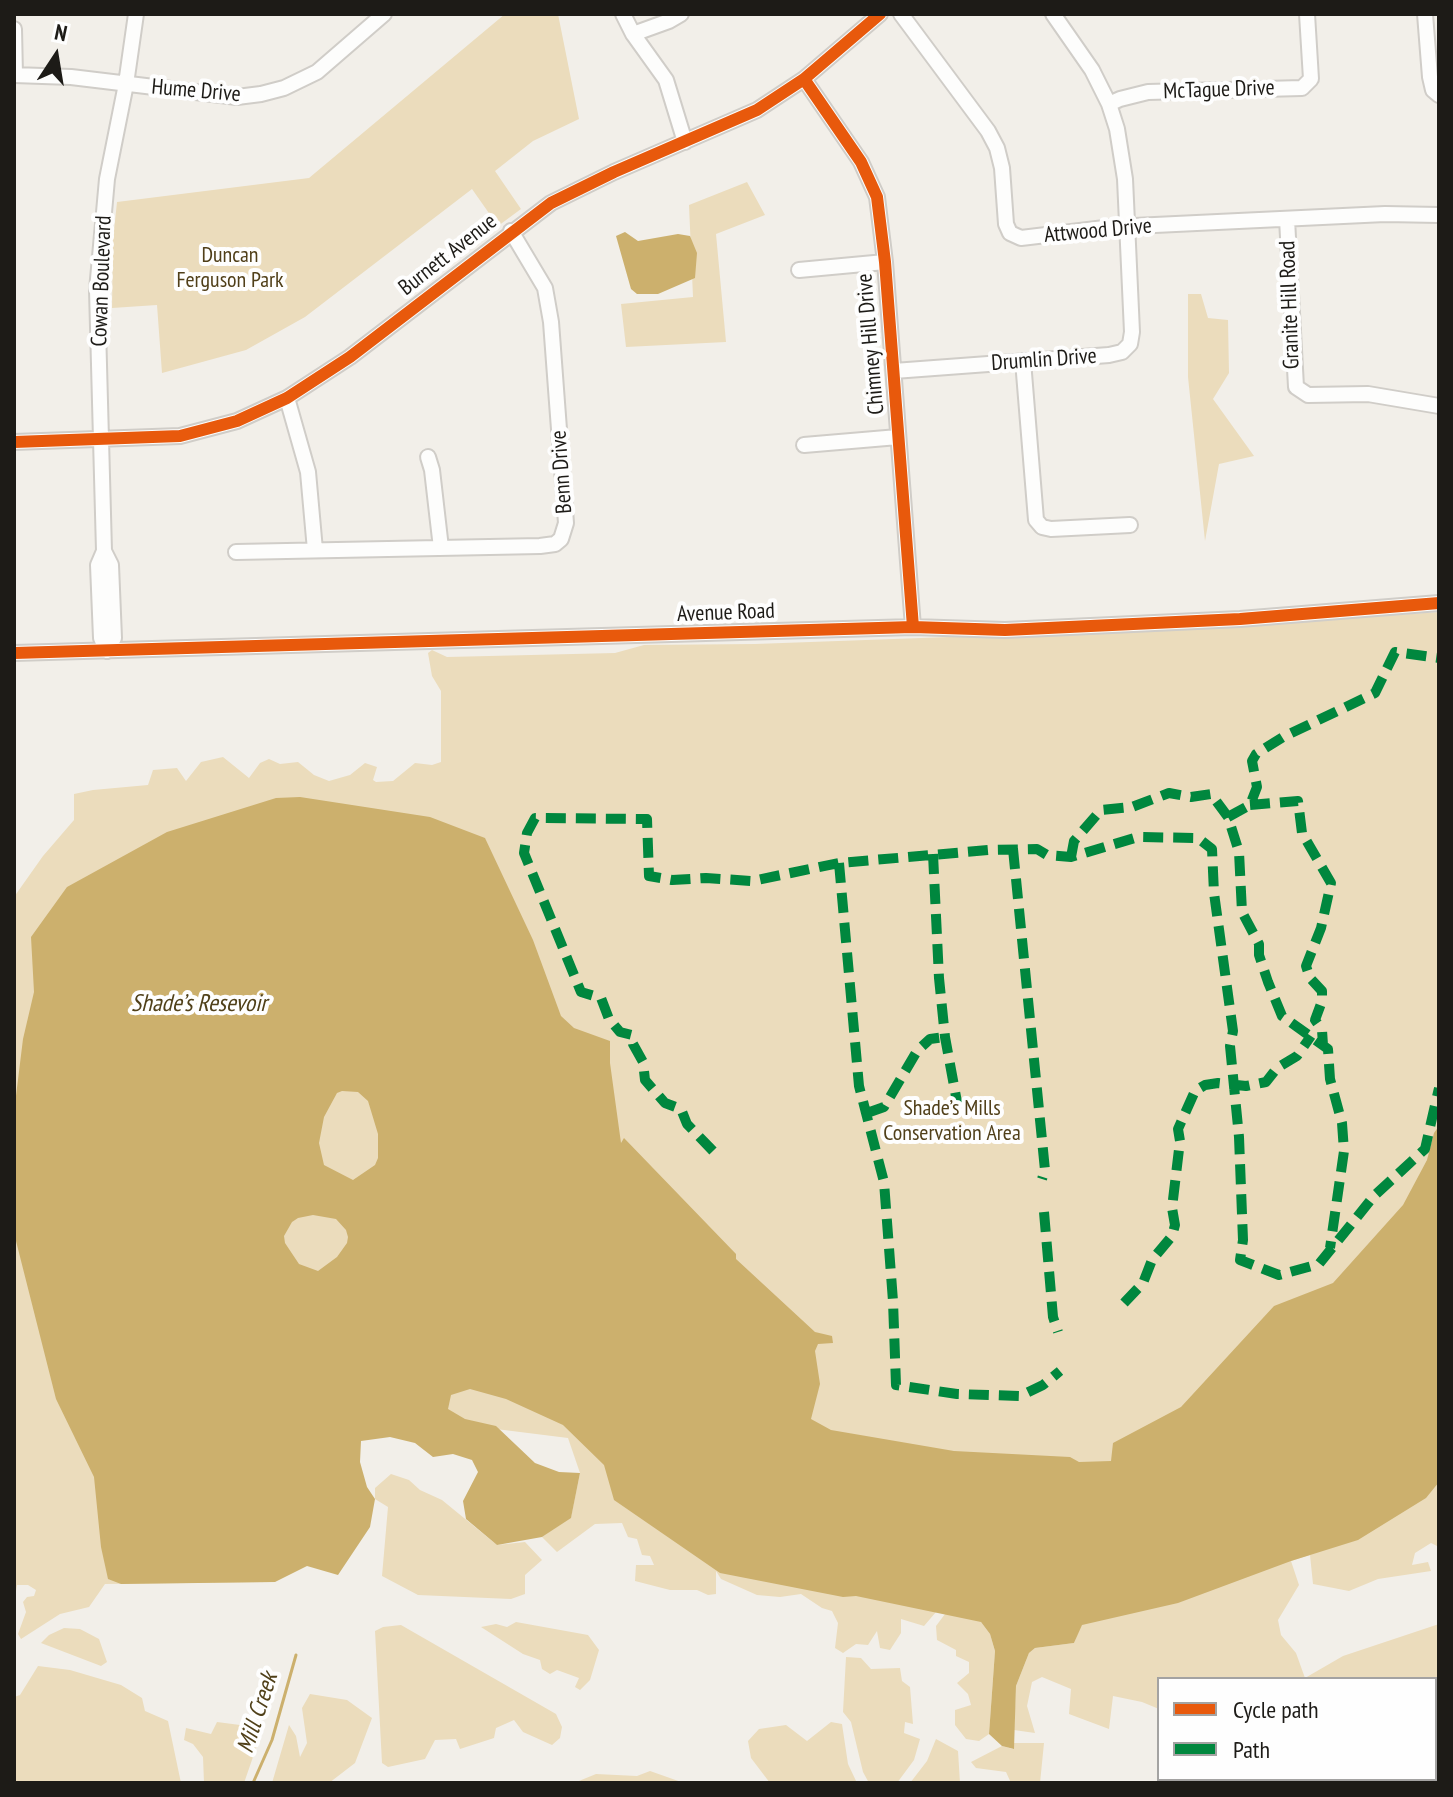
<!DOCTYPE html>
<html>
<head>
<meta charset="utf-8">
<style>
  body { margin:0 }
  #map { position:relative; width:1453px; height:1797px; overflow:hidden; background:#f2efe9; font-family:"PT Sans Narrow",sans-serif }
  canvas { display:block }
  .frame { position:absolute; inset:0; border:16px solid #1d1b17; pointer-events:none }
  .legend { position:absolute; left:1157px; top:1677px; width:280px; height:104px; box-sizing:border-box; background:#fefefe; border:2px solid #a4a3a2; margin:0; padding:10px 14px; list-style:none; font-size:24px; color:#1d1b17 }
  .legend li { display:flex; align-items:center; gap:16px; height:40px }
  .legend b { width:40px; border:2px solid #a4a3a2 }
  .north { position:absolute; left:16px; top:16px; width:80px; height:80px; -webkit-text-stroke:6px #fefefe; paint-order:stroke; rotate:12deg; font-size:22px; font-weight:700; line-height:32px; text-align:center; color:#1d1b17 }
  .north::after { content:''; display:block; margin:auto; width:28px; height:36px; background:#1d1b17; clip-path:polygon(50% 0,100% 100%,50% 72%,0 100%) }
</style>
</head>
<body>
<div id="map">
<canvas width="1453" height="1797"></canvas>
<div class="frame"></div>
<ul class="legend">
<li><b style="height:10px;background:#e8590c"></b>Cycle path</li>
<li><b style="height:10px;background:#00873e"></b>Path</li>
</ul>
<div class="north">N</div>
</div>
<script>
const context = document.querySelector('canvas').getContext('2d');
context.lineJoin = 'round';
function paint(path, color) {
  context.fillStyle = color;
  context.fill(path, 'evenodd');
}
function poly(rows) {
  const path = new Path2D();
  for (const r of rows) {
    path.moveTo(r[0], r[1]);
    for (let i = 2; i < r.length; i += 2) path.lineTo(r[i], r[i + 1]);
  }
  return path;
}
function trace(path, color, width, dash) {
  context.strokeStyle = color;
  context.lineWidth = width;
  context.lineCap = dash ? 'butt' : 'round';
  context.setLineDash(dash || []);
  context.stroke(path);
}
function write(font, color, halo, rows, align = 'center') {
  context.font = font + ' "PT Sans Narrow",sans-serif';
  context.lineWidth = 8;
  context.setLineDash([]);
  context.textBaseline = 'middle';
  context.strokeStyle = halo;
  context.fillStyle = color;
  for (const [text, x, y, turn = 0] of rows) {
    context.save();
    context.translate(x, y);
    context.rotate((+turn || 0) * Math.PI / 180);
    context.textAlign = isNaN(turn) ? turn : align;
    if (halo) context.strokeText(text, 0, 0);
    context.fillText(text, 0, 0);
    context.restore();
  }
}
const green = poly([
  [505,14,558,14,579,119,533,141,495,171,521,209,498,226,472,189,305,317,246,350,162,373,157,305,112,308,113,240,117,202,309,178],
  [747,182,765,215,716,234,726,342,626,347,621,304,693,297,689,205],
  [1188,294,1201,294,1208,318,1228,320,1229,373,1213,399,1254,456,1219,464,1205,541,1188,377],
  [1439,612,1439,1547,1431,1543,1415,1553,1412,1565,1428,1562,1431,1571,1378,1579,1349,1591,1313,1584,1310,1555,1291,1561,1299,1585,1278,1620,1281,1635,1296,1653,1305,1678,1343,1656,1439,1624,1439,1783,1261,1783,1263,1779,1435,1779,1435,1679,1159,1679,1159,1709,1142,1702,1113,1696,1109,1729,1069,1714,1071,1689,1042,1677,1032,1682,1027,1706,1035,1733,1014,1730,1016,1686,1029,1653,1035,1648,1074,1643,1081,1625,981,1622,990,1634,995,1651,989,1734,979,1741,966,1739,955,1725,955,1710,971,1705,968,1694,957,1683,969,1673,969,1662,956,1656,956,1650,937,1640,936,1626,945,1614,936,1612,924,1626,901,1619,901,1633,890,1650,880,1648,877,1631,868,1645,856,1644,843,1653,835,1648,838,1623,832,1611,822,1608,801,1594,780,1597,757,1595,721,1579,716,1571,716,1594,708,1595,697,1590,670,1590,635,1581,636,1565,654,1565,650,1556,642,1555,637,1539,628,1537,622,1523,595,1524,557,1552,542,1537,571,1517,580,1473,568,1438,376,1414,275,1582,105,1584,89,1607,60,1614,21,1639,18,1634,26,1612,23,1602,27,1597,34,1596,36,1590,28,1585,17,1585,14,1603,14,897,43,856,74,820,74,794,93,790,148,785,153,770,177,768,186,781,201,762,223,757,249,778,260,763,269,759,280,764,298,762,314,775,329,781,350,775,365,763,377,767,373,780,376,782,393,781,415,763,432,765,441,762,441,691,432,676,428,653,432,650,447,657,615,653,644,645,755,644,1198,628],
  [391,1474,409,1480,420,1490,442,1500,497,1545,525,1542,542,1560,525,1575,525,1594,511,1599,418,1595,382,1576,388,1507,375,1499,375,1488],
  [516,1622,588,1635,599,1650,590,1680,580,1690,575,1687,579,1678,557,1670,550,1674,542,1669,540,1660,523,1654,481,1627,496,1624,507,1627],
  [401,1625,556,1714,562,1727,560,1738,552,1745,523,1732,514,1720,496,1728,494,1738,460,1749,456,1739,435,1740,425,1759,388,1767,382,1763,375,1631,383,1627],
  [64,1628,80,1629,99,1639,107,1662,101,1666,41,1643,49,1635],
  [846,1657,861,1658,871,1669,900,1668,902,1681,910,1687,913,1724,905,1722,904,1733,920,1739,914,1760,897,1783,869,1783,863,1772,851,1722,843,1712],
  [38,1666,70,1670,121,1685,142,1698,145,1711,168,1721,181,1783,14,1783,14,1697,20,1695],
  [310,1694,347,1700,372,1718,355,1763,329,1783,272,1783,289,1725,296,1736,300,1757,307,1743,302,1708],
  [217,1722,263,1728,244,1783,204,1783,203,1757,193,1744,184,1740,186,1728,211,1734],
  [831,1722,842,1724,848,1764,857,1783,770,1783,751,1758,748,1741,759,1729,786,1725,807,1741],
  [936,1739,958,1751,960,1783,910,1783,927,1761],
  [1014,1743,1044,1743,1040,1783,1011,1783,1006,1772,976,1768,971,1762,1002,1746,1013,1749],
  [650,1771,684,1783,574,1783,596,1774,637,1776]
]);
const water = poly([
  [625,232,638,241,678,234,690,236,697,253,695,278,658,294,637,294,631,289,616,236],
  [300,797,430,817,485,838,533,940,561,1016,574,1028,610,1041,610,1063,621,1143,624,1138,736,1254,736,1259,815,1332,832,1336,833,1343,818,1344,815,1351,820,1384,811,1419,831,1430,954,1451,1070,1457,1079,1462,1111,1461,1113,1443,1181,1407,1274,1306,1333,1283,1403,1205,1427,1160,1434,1133,1439,1126,1439,1482,1426,1498,1358,1540,1291,1561,1178,1603,1082,1625,1074,1643,1035,1648,1029,1653,1016,1686,1014,1749,1002,1746,989,1734,995,1651,990,1634,981,1622,856,1596,843,1597,720,1573,614,1500,604,1465,563,1425,506,1399,470,1389,451,1395,448,1409,465,1419,496,1426,535,1463,559,1472,580,1473,571,1518,542,1537,497,1545,466,1519,463,1501,478,1472,472,1460,453,1454,433,1457,415,1443,390,1437,361,1441,360,1462,367,1487,375,1499,370,1527,338,1575,307,1566,275,1582,121,1584,108,1579,101,1547,94,1477,56,1399,16,1241,14,1112,23,1039,34,992,31,937,67,887,167,832,276,798],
  [342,1091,358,1092,368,1101,378,1134,378,1158,375,1165,353,1180,324,1165,319,1143,324,1117,337,1093],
  [313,1215,336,1219,346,1230,348,1237,347,1243,337,1257,318,1271,299,1264,285,1243,284,1236,292,1222,298,1218]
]);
const stream = poly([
  [253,1783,272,1740,296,1655]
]);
const minor = poly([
  [623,14,633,34,666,80,685,142],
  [901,14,988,131,997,148,1002,168,1006,224,1010,233,1021,238,1113,227,1385,214,1439,215],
  [1425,14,1430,77,1433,90,1439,95],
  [14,29,15,75],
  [633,34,669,21,681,14],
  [14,75,71,77,237,97,261,94,284,88,317,72,384,14],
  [804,79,861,162,877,197,885,262,913,627],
  [1109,104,1120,99,1148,92,1302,88,1311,79,1307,14],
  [1287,219,1296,387,1308,395,1368,394,1439,406],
  [799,270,885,262],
  [1023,361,1036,520,1042,527,1051,529,1130,525],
  [894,371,1109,355,1122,352,1130,344,1132,332,1125,179,1117,129,1109,104,1092,70,1053,14],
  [287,398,308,472,315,550],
  [14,442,180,436,237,421,287,398,350,357,551,203,614,172,757,110,804,79,880,14],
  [804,445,898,437],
  [428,457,432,470,441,548],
  [104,551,98,565,101,638,107,651],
  [236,552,540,546,555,544,561,539,566,523,551,322,545,288,511,231],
  [107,651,114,638,111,565,104,551,97,290,107,179,126,84,136,14],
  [14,653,913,627,1005,630,1240,619,1439,603]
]);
const quiet = poly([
  [1250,805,1298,801,1302,833,1331,883,1321,928,1306,966,1310,978,1322,991,1322,1001,1315,1020,1322,1030,1323,1045],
  [1228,817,1250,805,1257,787,1252,761,1256,754,1283,737,1375,693,1395,652,1439,658],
  [1013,849,1045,1170,1042,1179],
  [933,854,939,978,945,1037,957,1102,950,1113],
  [1071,857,1074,841,1101,810,1132,807,1169,793,1191,797,1211,794,1228,817,1239,852,1242,912,1259,944,1259,955,1268,982,1282,1016,1328,1049,1330,1079,1342,1123,1344,1151,1330,1248],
  [839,863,859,1086,884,1182,893,1301,896,1385,957,1394,1020,1396,1043,1385,1060,1371],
  [867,1113,884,1107,917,1051,930,1039,945,1037],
  [713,1151,687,1124,681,1109,665,1103,645,1080,643,1062,633,1044,632,1035,620,1032,609,1019,601,998,581,992,524,853,527,833,535,818,647,819,649,876,672,880,706,878,752,881,839,863,989,850,1037,849,1047,855,1071,857,1138,837,1198,838,1212,849,1214,893,1233,1031,1230,1046,1239,1137,1243,1240,1240,1260,1279,1275,1319,1264,1374,1196,1425,1149,1439,1088],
  [1044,1212,1053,1317,1058,1332],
  [1124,1303,1143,1283,1152,1260,1172,1236,1175,1225,1172,1208,1180,1141,1178,1129,1195,1091,1205,1085,1218,1083,1246,1086,1266,1082,1277,1068,1297,1056,1311,1036]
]);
const cycleway = poly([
  [804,79,861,162,877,197,885,262,913,627],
  [14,442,180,436,237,421,287,398,350,357,551,203,614,172,757,110,804,79,880,14],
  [14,653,913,627,1005,630,1240,619,1439,603]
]);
const streetNames = [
  ["McTague Drive",1219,90,-2],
  ["Hume Drive",196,91,5],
  ["Attwood Drive",1098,231,-5],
  ["Burnett Avenue",448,255,-38],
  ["Cowan Boulevard",102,281,-88],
  ["Granite Hill Road",1290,305,-92],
  ["Chimney Hill Drive",871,344,-95],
  ["Drumlin Drive",1044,360,-4],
  ["Benn Drive",562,472,-94],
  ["Avenue Road",726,613,-2]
];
const parkNames = [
  ["Duncan",230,256],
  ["Ferguson Park",230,281],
  ["Shade’s Mills",952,1109],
  ["Conservation Area",952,1134]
];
const waterNames = [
  ["Shade’s Resevoir",199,1004],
  ["Mill Creek",258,1713,-72]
];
paint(green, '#ebdcbc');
paint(water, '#ccb06d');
trace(stream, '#ccb06d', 3);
trace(minor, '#d0cdc8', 18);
trace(minor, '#fdfdfc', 14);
trace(quiet, '#00873e', 10, [20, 10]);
trace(cycleway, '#e8590c', 12);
write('22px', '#1d1b17', '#fefefe', streetNames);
write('22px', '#503f19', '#fefefe', parkNames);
write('italic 24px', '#504019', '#fefefe', waterNames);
</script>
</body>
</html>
